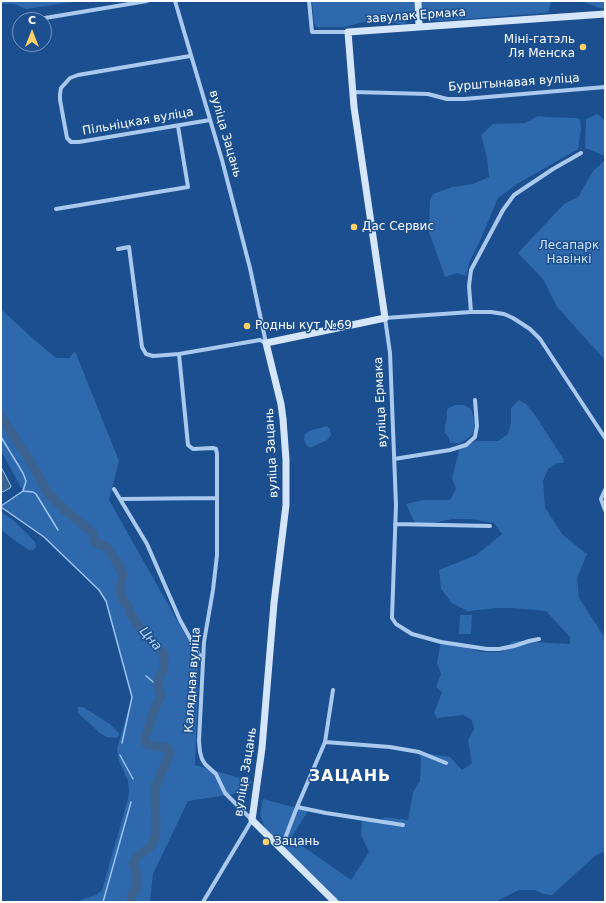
<!DOCTYPE html>
<html>
<head>
<meta charset="utf-8">
<style>
  body { margin:0 }
  #map { position:relative; width:606px; height:903px; overflow:hidden; background:#1b4f8f; font-family:"DejaVu Sans",sans-serif }
  canvas { display:block }
  .frame { position:absolute; inset:0; border:2px solid #fff; pointer-events:none }
  .north { position:absolute; left:12px; top:12px; width:40px; height:40px; box-sizing:border-box; background:#1b4f8f; border:1px solid #7695bc; border-radius:50%; rotate:0deg; font-size:11px; font-weight:700; line-height:16px; text-align:center; color:#fff }
  .north::after { content:''; display:block; margin:auto; width:14px; height:18px; background:#ffd166; clip-path:polygon(50% 0,100% 100%,50% 72%,0 100%) }
</style>
</head>
<body>
<div id="map">
<canvas width="606" height="903"></canvas>
<div class="frame"></div>
<div class="north">С</div>
</div>
<script>
const context = document.querySelector('canvas').getContext('2d');
context.lineJoin = 'round';
function paint(path, color) {
  context.fillStyle = color;
  context.fill(path, 'evenodd');
}
function poly(rows) {
  const path = new Path2D();
  for (const r of rows) {
    path.moveTo(r[0], r[1]);
    for (let i = 2; i < r.length; i += 2) path.lineTo(r[i], r[i + 1]);
  }
  return path;
}
function trace(path, color, width, dash) {
  context.strokeStyle = color;
  context.lineWidth = width;
  context.lineCap = dash ? 'butt' : 'round';
  context.setLineDash(dash || []);
  context.stroke(path);
}
function write(font, color, halo, rows, align = 'center') {
  context.font = font + ' "DejaVu Sans",sans-serif';
  context.lineWidth = 3;
  context.setLineDash([]);
  context.textBaseline = 'middle';
  context.strokeStyle = halo;
  context.fillStyle = color;
  for (const [text, x, y, turn = 0] of rows) {
    context.save();
    context.translate(x, y);
    context.rotate((+turn || 0) * Math.PI / 180);
    context.textAlign = isNaN(turn) ? turn : align;
    if (halo) context.strokeText(text, 0, 0);
    context.fillText(text, 0, 0);
    context.restore();
  }
}
const green = poly([
  [1,1,78,1,26,9,14,4,1,4],
  [312,1,415,1,414,11,412,18,404,24,399,24,385,21,368,21,344,27,317,27,314,23],
  [421,1,551,1,549,11,545,13,438,21,433,20,425,16,422,10],
  [582,1,605,1,605,9,596,7],
  [597,114,605,120,605,156,585,148,586,119],
  [538,116,547,117,576,118,580,119,581,130,578,149,517,184,498,198,479,243,469,263,466,276,457,273,445,277,429,232,430,200,433,194,452,187,473,184,489,177,487,158,481,135,493,124,525,123],
  [605,160,605,360,557,307,543,279,518,253,564,204,578,197,593,171],
  [1,309,30,336,56,358,69,358,75,351,119,461,109,500,199,659,195,765,253,782,234,794,188,801,153,874,150,902,75,902,96,895,102,890,128,799,129,790,128,781,119,761,117,749,132,697,106,601,103,595,44,537,1,507,23,491,1,451],
  [519,400,526,404,535,415,564,460,563,463,557,463,548,469,543,481,545,508,563,535,587,554,577,578,579,598,605,638,605,851,596,855,552,895,543,894,536,890,519,890,495,902,338,902,265,828,260,815,263,799,308,811,291,838,351,880,369,852,361,835,362,818,381,821,385,817,408,820,413,792,420,781,421,757,415,752,450,757,462,770,472,763,468,740,474,729,472,720,463,715,437,718,434,713,442,692,436,687,441,674,437,663,441,641,482,652,502,652,513,641,570,644,570,637,546,611,513,608,498,608,467,611,452,603,441,589,439,570,476,555,502,534,494,523,470,519,452,519,433,523,415,523,406,504,423,500,450,500,456,489,452,478,456,463,459,450,476,441,498,441,508,434,511,423,511,408],
  [455,405,464,405,471,409,475,423,473,433,467,439,460,443,450,443,449,438,445,433,445,426,447,417,447,409],
  [327,426,330,429,331,435,327,440,310,448,307,446,304,440,305,434,309,431],
  [1,512,12,519,35,542,36,547,33,550,29,550,20,544,1,530],
  [460,615,472,615,471,634,459,634],
  [78,707,83,707,110,724,119,733,119,736,116,738,107,737,100,733,78,713]
]);
const water = poly([
  [1,467,11,486,10,488,3,492,1,490,1,467]
]);
const stream = poly([
  [1,437,23,473,26,481,23,491,1,506],
  [23,491,33,492,36,494,58,530],
  [1,507,44,537,99,590,106,601,132,697,122,743],
  [146,676,158,686],
  [120,755,133,779],
  [103,902,131,802]
]);
const river = poly([
  [1,416,36,471,47,492,65,510,93,533,94,542,107,547,123,573,120,591,124,602,129,607,130,613,138,625,147,637,162,651,164,657,164,669,158,680,158,686,161,696,155,708,145,738,146,743,149,745,168,748,170,753,155,788,156,827,155,838,152,845,137,857,133,864,137,875,137,881,136,888,131,896,131,902]
]);
const street = poly([
  [175,1,222,160,250,268,266,343],
  [309,1,312,32,348,32],
  [33,20,147,1],
  [190,56,78,75,70,78,61,88,60,94,60,100,67,138,71,142,79,142,210,120],
  [353,92,428,94,447,99,464,99,605,87],
  [56,209,188,187,178,126],
  [118,249,129,247,142,347,146,354,153,356,179,354,260,340,266,343],
  [471,312,469,286,471,270,503,210,514,195,553,169,581,153],
  [179,354,188,445,193,449,213,448,216,449,217,454,217,555,213,590,204,642,199,741,200,752,202,759,205,764,216,774,225,793,252,820,203,902],
  [394,459,450,450,466,445,475,437,477,426,475,400],
  [114,489,147,544,180,620,202,660],
  [605,490,601,499,605,510],
  [120,499,216,498],
  [395,524,490,526],
  [539,639,529,641,514,646,499,649,487,649,441,642,412,634,396,624,392,618,396,505,390,353,385,318,471,312,491,312,504,314,513,318,530,329,540,339,605,438],
  [325,742,390,747,419,752,446,763],
  [297,807,326,813,403,825],
  [281,849,297,807,325,742,333,690]
]);
const secondary = poly([
  [418,1,419,27],
  [335,902,252,820,262,748,274,603,286,505,286,460,283,419,281,404,266,343,385,318,354,107,348,32,605,14]
]);
const markers = [
  [583,47,4,"#ffd166"],
  [354,227,4,"#ffd166"],
  [247,326,4,"#ffd166"],
  [266,842,4,"#ffd166"]
];
const streetNames = [
  ["завулак Ермака",416,16,-4],
  ["Бурштынавая вуліца",514,83,-4],
  ["Пільніцкая вуліца",138,122,-10],
  ["вуліца Зацань",225,134,74],
  ["вуліца Ермака",381,402,-93],
  ["вуліца Зацань",272,453,-93],
  ["Калядная вуліца",193,680,-86],
  ["вуліца Зацань",246,772,-81]
];
const poiNames = [
  ["Міні-гатэль",575,40,"right"],
  ["Ля Менска",575,54,"right"],
  ["Дас Сервис",362,227],
  ["Родны кут №69",255,326],
  ["Зацань",274,842]
];
const parkNames = [
  ["Лесапарк",569,246],
  ["Навінкі",569,260]
];
const waterNames = [
  ["Цна",150,639,49]
];
const districtNames = [
  ["ЗАЦАНЬ",350,777]
];
paint(green, '#2e69ad');
paint(water, '#3c6290');
trace(water, '#9cc4f0', 1);
trace(stream, '#9cc4f0', 1.5);
trace(river, '#3c6290', 9);
trace(street, '#a9c9ee', 4);
trace(secondary, '#d6e6fa', 7);
for (const [x, y, r, color] of markers) {
  const dot = new Path2D();
  dot.arc(x, y, r, 0, 2 * Math.PI);
  context.fillStyle = color;
  context.fill(dot);
  trace(dot, '#1b4f8f', 1.5);
}
write('12px', '#fff', '#1b4f8f', streetNames);
write('12px', '#fff', '#1b4f8f', poiNames, 'left');
write('12px', '#cfe3fa', '#1b4f8f', parkNames);
write('italic 13px', '#b5d3f5', '#1b4f8f', waterNames);
context.letterSpacing = '1px';
write('bold 16px', '#fff', '#1b4f8f', districtNames);
context.letterSpacing = '0px';
</script>
</body>
</html>
